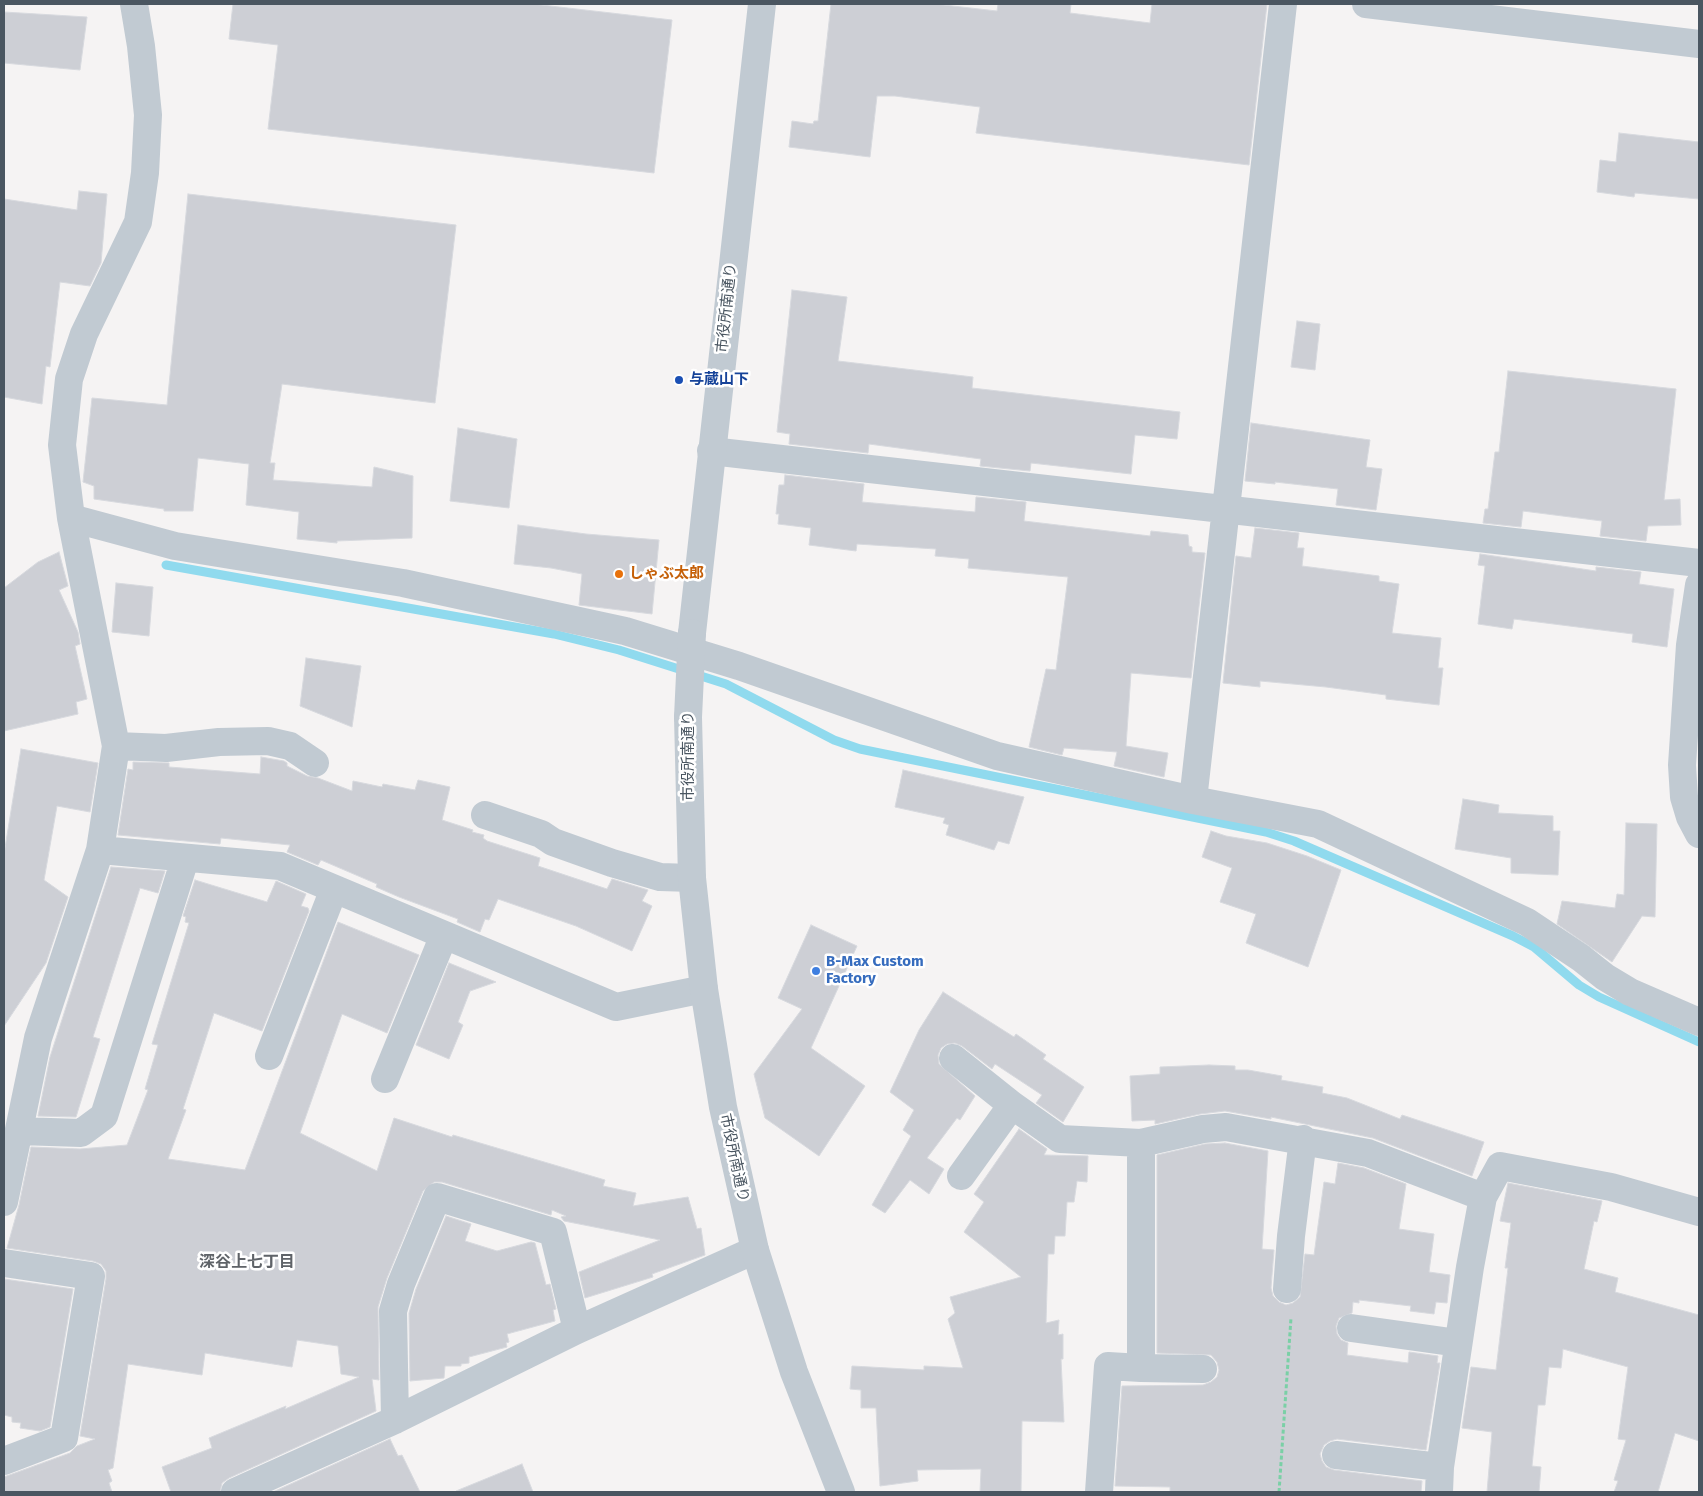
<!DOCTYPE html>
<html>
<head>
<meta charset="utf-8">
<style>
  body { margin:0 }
  #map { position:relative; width:1703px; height:1496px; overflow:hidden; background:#f5f3f3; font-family:"Fira Sans",sans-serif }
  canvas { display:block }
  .frame { position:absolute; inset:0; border:5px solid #4a5661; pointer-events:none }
</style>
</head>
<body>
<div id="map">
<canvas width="1703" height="1496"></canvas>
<div class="frame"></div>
</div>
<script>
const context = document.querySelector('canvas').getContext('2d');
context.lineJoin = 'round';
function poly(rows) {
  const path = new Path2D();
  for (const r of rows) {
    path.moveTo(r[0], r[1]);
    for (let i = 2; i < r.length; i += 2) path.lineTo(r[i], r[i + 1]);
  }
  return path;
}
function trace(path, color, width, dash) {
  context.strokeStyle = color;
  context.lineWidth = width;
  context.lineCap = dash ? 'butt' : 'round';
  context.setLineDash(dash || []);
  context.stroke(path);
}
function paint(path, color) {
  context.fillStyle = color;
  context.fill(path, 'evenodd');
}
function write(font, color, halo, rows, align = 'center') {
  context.font = font + ' "Fira Sans","Noto Sans JP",sans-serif';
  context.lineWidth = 5;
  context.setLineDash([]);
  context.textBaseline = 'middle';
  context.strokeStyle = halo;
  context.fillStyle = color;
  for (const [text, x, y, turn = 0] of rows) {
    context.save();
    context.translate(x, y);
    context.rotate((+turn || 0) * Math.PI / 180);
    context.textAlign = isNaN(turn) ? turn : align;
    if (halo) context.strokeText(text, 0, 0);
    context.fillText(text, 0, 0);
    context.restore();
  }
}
const stream = poly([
  [166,565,554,634,619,650,726,684,834,740,860,749,1266,832,1294,841,1513,936,1534,947,1579,985,1599,997,1699,1042]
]);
const building = poly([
  [233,4,533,4,672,20,654,173,268,129,278,45,229,39,233,4],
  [831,4,935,4,997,11,998,4,1071,4,1070,13,1150,23,1152,4,1267,4,1249,165,976,133,980,107,895,96,877,96,870,157,789,147,792,121,813,124,814,121,818,121,831,4],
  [4,12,87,17,80,70,4,63,4,12],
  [1619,133,1699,142,1699,199,1635,193,1634,197,1597,192,1600,160,1616,162,1619,133],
  [79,191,107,194,101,263,90,286,60,282,50,367,46,366,42,404,4,397,4,199,77,210,79,191],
  [188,194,456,225,435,403,282,384,270,463,275,463,273,480,372,487,374,467,413,476,412,538,337,541,337,543,297,539,299,512,246,505,249,464,198,458,193,511,164,511,164,509,94,499,94,486,83,482,92,398,167,405,188,194],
  [792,290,847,297,838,361,973,377,972,388,1180,412,1177,439,1135,435,1131,474,1031,463,1030,471,980,466,981,459,869,444,868,453,789,444,790,434,777,432,792,290],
  [1297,321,1320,324,1315,370,1291,367,1297,321],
  [1508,371,1676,389,1664,500,1680,499,1681,525,1648,526,1646,541,1600,536,1602,521,1523,511,1521,527,1483,523,1485,509,1488,509,1495,452,1499,452,1508,371],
  [1251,423,1370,440,1366,467,1382,469,1376,510,1336,505,1338,489,1275,482,1275,484,1245,481,1251,423],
  [458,428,517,439,509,508,450,501,458,428],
  [785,475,864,484,862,502,975,512,976,497,1026,502,1024,521,1150,536,1151,531,1188,535,1189,546,1192,547,1192,552,1205,553,1191,678,1131,673,1126,746,1168,753,1164,777,1114,766,1117,752,1064,748,1062,755,1029,747,1046,669,1056,670,1068,577,968,568,969,559,935,556,936,549,857,544,856,551,809,545,811,528,778,524,779,514,776,514,779,485,784,485,785,475],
  [518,525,586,534,659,540,652,614,579,605,582,574,551,568,514,564,518,525],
  [1255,528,1299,533,1297,548,1304,548,1302,566,1379,576,1379,581,1399,584,1392,633,1441,638,1438,668,1443,668,1439,705,1386,699,1386,695,1326,687,1260,681,1260,687,1223,683,1236,556,1251,558,1255,528],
  [59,552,68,586,59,590,78,632,80,644,75,646,87,699,76,702,78,714,4,731,4,588,38,562,59,552],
  [1480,554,1596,571,1596,567,1641,572,1639,584,1674,589,1667,647,1632,642,1633,634,1514,619,1512,629,1478,624,1485,566,1478,565,1480,554],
  [116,583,153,587,149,636,112,632,116,583],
  [306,658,361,666,352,727,300,706,306,658],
  [21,749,98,763,90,812,57,806,44,880,68,897,46,963,4,1026,4,854,21,749],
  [261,757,284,761,287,763,287,766,307,776,318,778,352,791,353,781,382,787,383,784,415,790,418,780,450,787,442,820,473,830,472,832,484,835,483,838,487,841,540,858,538,866,607,889,612,879,648,890,642,901,652,906,632,951,576,926,498,899,489,920,485,919,480,932,457,922,458,919,399,897,376,887,377,884,321,860,318,865,287,852,290,845,221,838,220,844,118,835,128,769,133,770,133,762,169,763,169,767,260,774,261,757],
  [903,770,1024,797,1009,844,998,841,994,850,946,835,949,825,943,823,945,818,895,807,903,770],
  [1463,799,1499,805,1498,813,1553,816,1553,831,1560,831,1558,875,1511,873,1511,858,1455,849,1463,799],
  [1626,823,1657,824,1655,917,1642,916,1612,962,1557,924,1562,901,1615,908,1617,894,1624,895,1626,823],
  [1211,831,1226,836,1267,843,1307,856,1341,870,1308,967,1246,943,1256,914,1220,902,1232,868,1202,857,1211,831],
  [111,867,165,871,158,893,140,888,93,1037,100,1039,76,1117,38,1116,50,1057,111,867],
  [195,880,267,902,276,881,306,894,301,906,308,908,309,911,262,1031,214,1013,183,1109,186,1110,168,1159,245,1170,338,922,419,955,387,1033,342,1014,300,1133,377,1171,394,1118,452,1137,453,1135,605,1180,603,1186,636,1193,633,1206,688,1197,697,1229,701,1228,705,1255,652,1274,653,1277,585,1298,579,1272,660,1240,564,1221,561,1217,566,1216,552,1210,551,1215,442,1182,434,1182,423,1191,387,1278,378,1307,379,1380,372,1379,376,1411,229,1478,222,1483,220,1492,171,1492,162,1467,212,1448,209,1438,286,1406,285,1409,359,1377,341,1374,338,1346,297,1340,292,1367,205,1353,202,1375,128,1364,113,1468,108,1470,112,1481,109,1483,112,1492,4,1492,4,1477,70,1453,77,1446,95,1439,80,1436,106,1279,106,1271,101,1264,93,1261,7,1248,19,1205,31,1147,80,1149,127,1145,148,1090,145,1089,158,1045,152,1044,189,923,185,922,186,917,183,916,195,880],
  [811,925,857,946,811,1048,865,1086,819,1156,765,1118,754,1074,802,1009,778,998,811,925],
  [449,963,496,982,470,991,458,1022,463,1025,449,1059,416,1045,449,963],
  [943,992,1014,1037,1016,1034,1046,1055,1043,1059,1084,1087,1063,1122,1036,1103,1042,1095,995,1064,992,1069,962,1046,955,1043,947,1044,941,1048,938,1055,939,1064,975,1096,960,1120,957,1118,927,1158,944,1169,929,1194,910,1180,885,1213,872,1205,911,1136,903,1130,914,1110,890,1092,919,1030,943,992],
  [1209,1065,1235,1066,1235,1070,1248,1070,1282,1076,1281,1080,1323,1087,1322,1093,1347,1098,1400,1119,1402,1115,1484,1142,1472,1176,1373,1138,1271,1117,1271,1119,1225,1111,1200,1114,1155,1124,1155,1120,1132,1121,1130,1076,1160,1074,1160,1067,1209,1065],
  [1019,1129,1047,1149,1044,1155,1088,1156,1087,1182,1077,1181,1074,1202,1067,1202,1065,1236,1055,1236,1054,1254,1048,1254,1046,1323,1059,1320,1058,1335,1063,1334,1063,1359,1061,1359,1064,1422,1022,1421,1021,1492,980,1492,981,1469,917,1470,918,1481,880,1486,876,1408,861,1408,861,1390,850,1389,852,1366,924,1370,924,1366,963,1368,948,1319,955,1313,950,1297,1021,1277,964,1232,984,1202,974,1194,1019,1129],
  [1225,1143,1268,1151,1262,1249,1274,1250,1271,1288,1273,1296,1279,1302,1286,1305,1293,1303,1300,1297,1305,1254,1314,1255,1324,1182,1335,1184,1338,1163,1364,1168,1406,1184,1399,1229,1434,1234,1429,1272,1450,1275,1447,1303,1436,1302,1434,1314,1410,1311,1411,1306,1359,1300,1359,1303,1353,1302,1352,1313,1339,1318,1336,1326,1337,1334,1341,1340,1348,1343,1347,1355,1408,1363,1409,1352,1438,1356,1437,1363,1440,1363,1426,1450,1337,1439,1330,1441,1324,1445,1320,1454,1322,1461,1326,1467,1334,1470,1422,1481,1421,1492,1170,1492,1170,1487,1115,1486,1122,1386,1203,1385,1211,1382,1217,1377,1219,1370,1217,1362,1211,1355,1157,1353,1157,1155,1205,1144,1225,1143],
  [1508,1183,1602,1201,1597,1222,1594,1221,1584,1269,1618,1278,1615,1292,1699,1315,1699,1441,1675,1433,1658,1492,1614,1492,1618,1481,1614,1480,1626,1440,1618,1439,1628,1367,1563,1349,1561,1368,1549,1367,1545,1405,1538,1405,1532,1466,1541,1467,1539,1492,1487,1492,1492,1432,1462,1428,1471,1367,1496,1370,1508,1268,1505,1268,1511,1223,1500,1221,1508,1183],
  [446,1216,471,1224,465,1241,497,1251,531,1242,535,1243,546,1285,550,1284,556,1309,553,1310,555,1321,507,1334,509,1342,506,1343,507,1347,469,1357,469,1363,461,1364,461,1366,445,1366,444,1378,410,1381,409,1313,416,1289,446,1216],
  [4,1279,73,1289,50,1427,40,1431,20,1428,21,1423,12,1422,12,1417,4,1415,4,1279],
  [390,1439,398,1456,402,1455,420,1492,273,1492,390,1439],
  [522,1464,533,1492,456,1492,456,1491,522,1464]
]);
const path = poly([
  [1279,1492,1291,1318]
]);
const minor = poly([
  [711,451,1699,563],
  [71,518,175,546,403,583,625,631,739,666,997,756,1193,800,1318,824,1527,922,1581,958,1605,977,1630,992,1699,1022],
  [1699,585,1690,645,1682,765,1684,797,1690,817,1699,834],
  [116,746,166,748,219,742,268,741,290,746,315,763],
  [1193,800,1283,4],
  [485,815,541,834,553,842,612,863,660,877,692,878],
  [100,850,280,866,616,1007,704,989],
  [269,1056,334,889],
  [953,1058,1012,1105],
  [385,1079,444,935],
  [19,1131,81,1133,104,1116,185,859],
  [961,1176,1012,1105,1060,1139,1141,1143,1203,1129,1226,1127,1368,1153,1483,1197],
  [4,1202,38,1038,100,850,116,746,71,518,62,445,69,379,84,334,138,222,145,173,148,115,141,46,134,4],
  [4,1263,91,1276,64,1438,4,1461],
  [1287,1289,1291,1236,1303,1139],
  [1351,1328,1458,1343],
  [1141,1368,1203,1369],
  [395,1420,393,1311,401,1284,437,1197,553,1232,577,1330],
  [1336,1455,1440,1467],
  [235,1492,395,1420,577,1330,755,1250],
  [1099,1492,1108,1366,1141,1368,1141,1143],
  [1439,1492,1440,1467,1470,1267,1483,1197,1500,1166,1611,1187,1699,1212]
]);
const tertiary = poly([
  [1366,4,1699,44],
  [692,633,762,4],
  [688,717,692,878,704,989,723,1107,755,1250,794,1372,841,1492]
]);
const tertiaryBridge = poly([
  [688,717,692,633]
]);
const markers = [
  [679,380,5,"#1a4fb4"],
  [619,574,5,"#e8710a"],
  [816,971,5,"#3f7fe0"]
];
const streetNames = [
  ["市役所南通り",727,308,-84],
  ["市役所南通り",689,756,-90],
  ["市役所南通り",734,1158,78]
];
const transitNames = [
  ["与蔵山下",689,380]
];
const foodNames = [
  ["しゃぶ太郎",629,574]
];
const shopNames = [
  ["B-Max Custom",826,962],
  ["Factory",826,979]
];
const neighbourhoodNames = [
  ["深谷上七丁目",247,1263]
];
trace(stream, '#90daee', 9);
paint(building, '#cdcfd5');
trace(building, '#d7d9de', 1);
trace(path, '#7ad0a6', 3, [4, 2.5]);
trace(minor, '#c1cad2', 28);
trace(tertiary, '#c1cad2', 28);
trace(tertiaryBridge, '#c1cad2', 28);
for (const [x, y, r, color] of markers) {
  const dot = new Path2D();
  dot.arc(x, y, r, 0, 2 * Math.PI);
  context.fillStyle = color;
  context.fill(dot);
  trace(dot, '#fff', 2);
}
write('15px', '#4a5661', '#fff', streetNames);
write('bold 15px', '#164399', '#fff', transitNames, 'left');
write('bold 15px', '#c56008', '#fff', foodNames, 'left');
write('bold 15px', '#366cbe', '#fff', shopNames, 'left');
write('bold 16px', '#5f6368', '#fff', neighbourhoodNames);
</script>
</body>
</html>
